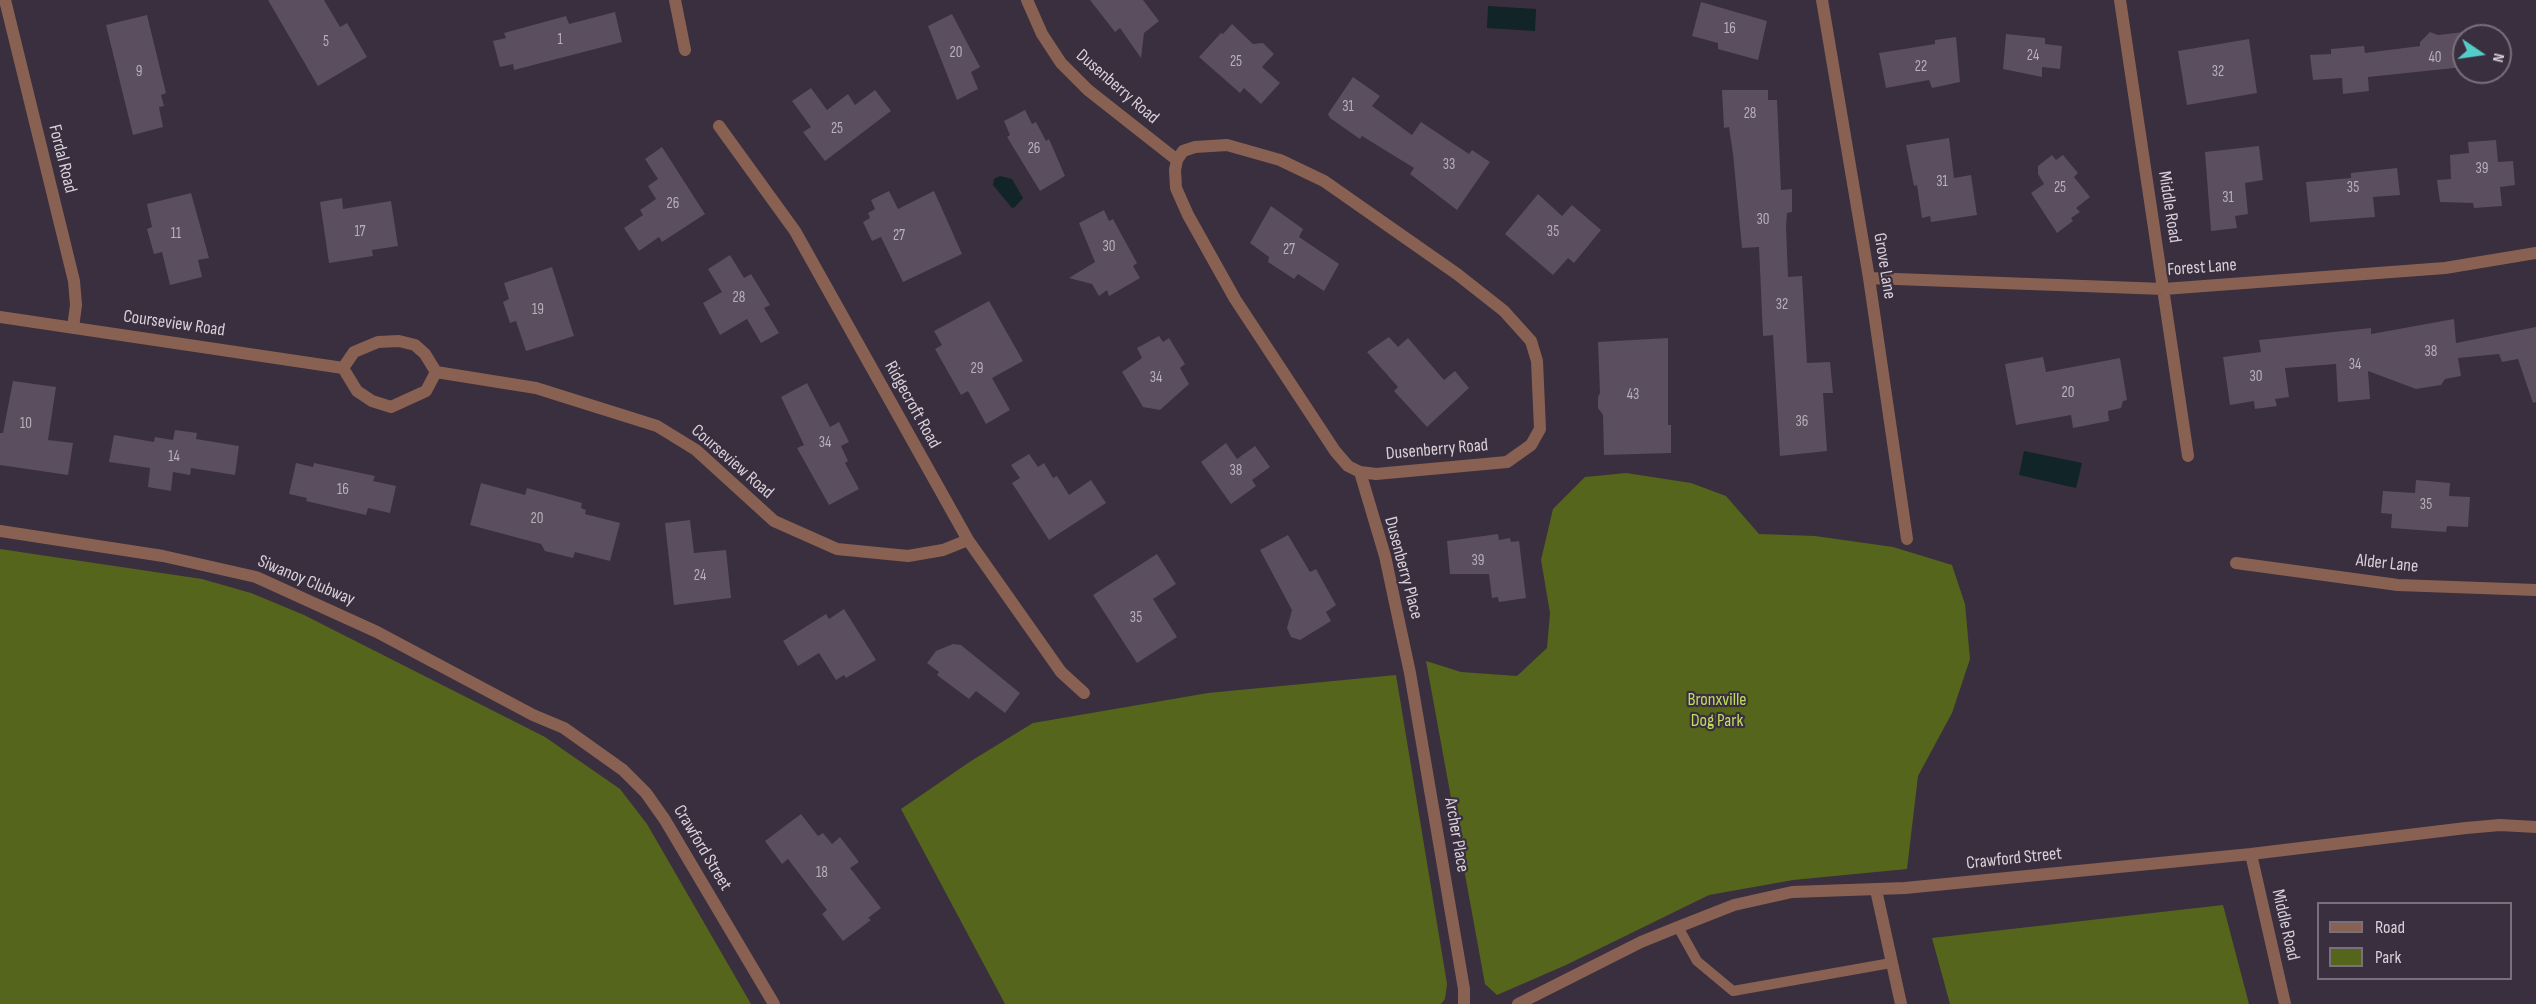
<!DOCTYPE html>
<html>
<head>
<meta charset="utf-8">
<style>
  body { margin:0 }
  #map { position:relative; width:2536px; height:1004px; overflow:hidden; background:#3a2f3e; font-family:"Sofia Sans Condensed",sans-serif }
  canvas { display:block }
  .legend { position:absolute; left:2317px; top:902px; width:195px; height:78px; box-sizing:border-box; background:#3a2f3e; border:2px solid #79707c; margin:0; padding:8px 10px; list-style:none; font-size:18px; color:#d7d1da }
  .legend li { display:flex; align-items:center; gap:12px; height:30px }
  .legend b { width:30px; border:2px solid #79707c }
  .north { position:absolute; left:2452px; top:24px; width:60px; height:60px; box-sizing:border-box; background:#3a2f3e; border:2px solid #79707c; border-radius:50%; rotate:103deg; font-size:16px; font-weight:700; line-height:24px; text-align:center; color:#d7d1da }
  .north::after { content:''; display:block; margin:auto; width:21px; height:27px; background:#54cdc8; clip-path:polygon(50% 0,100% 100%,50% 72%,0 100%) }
</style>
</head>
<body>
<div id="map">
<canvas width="2536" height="1004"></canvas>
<ul class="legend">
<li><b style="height:8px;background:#896153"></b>Road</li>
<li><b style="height:16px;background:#56651c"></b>Park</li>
</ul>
<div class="north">N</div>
</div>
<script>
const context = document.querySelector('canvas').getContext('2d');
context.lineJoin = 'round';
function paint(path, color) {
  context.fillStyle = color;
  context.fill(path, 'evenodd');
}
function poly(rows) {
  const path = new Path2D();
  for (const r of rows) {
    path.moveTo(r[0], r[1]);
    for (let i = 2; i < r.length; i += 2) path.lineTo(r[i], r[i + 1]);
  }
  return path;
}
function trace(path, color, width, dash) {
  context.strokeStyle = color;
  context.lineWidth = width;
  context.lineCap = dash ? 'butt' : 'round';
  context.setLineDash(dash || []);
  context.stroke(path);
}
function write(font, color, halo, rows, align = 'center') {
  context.font = font + ' "Sofia Sans Condensed",sans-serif';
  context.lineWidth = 4.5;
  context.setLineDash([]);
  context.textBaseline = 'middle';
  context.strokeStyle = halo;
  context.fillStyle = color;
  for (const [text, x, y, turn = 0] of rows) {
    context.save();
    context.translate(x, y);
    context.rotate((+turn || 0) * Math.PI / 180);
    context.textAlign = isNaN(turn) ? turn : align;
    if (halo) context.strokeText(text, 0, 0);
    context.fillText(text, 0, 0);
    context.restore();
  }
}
const green = poly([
  [1626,473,1691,483,1726,496,1759,534,1815,536,1893,547,1952,565,1965,604,1970,659,1952,713,1918,776,1907,869,1793,880,1709,895,1566,965,1497,995,1485,984,1426,661,1461,672,1517,676,1547,648,1550,613,1541,560,1553,509,1585,477],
  [0,549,202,579,251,593,304,615,545,737,620,789,647,824,751,1004,0,1004],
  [1396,675,1447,984,1445,999,1441,1004,1005,1004,901,809,971,761,1033,723,1208,693],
  [2223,905,2249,1004,1950,1004,1932,938]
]);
const water = poly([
  [1488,6,1536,9,1535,31,1487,28],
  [1000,176,1012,179,1023,198,1015,207,1012,208,993,185,994,179],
  [2024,451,2082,463,2076,488,2019,475]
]);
const building = poly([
  [268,0,324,0,340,27,347,23,367,57,318,86],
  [1090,0,1143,0,1159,21,1144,33,1141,58,1120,28,1115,32],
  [1701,2,1767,21,1758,60,1718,49,1718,43,1692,36],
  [615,12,622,42,514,70,513,64,500,67,493,41,506,38,504,33,566,16,569,24],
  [952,14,980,67,971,72,978,89,957,100,928,26],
  [147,15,166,93,161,95,164,106,159,107,163,127,133,135,106,25],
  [1232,24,1253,44,1263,43,1274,54,1262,67,1280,83,1261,104,1244,88,1240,93,1199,57,1221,33,1223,34],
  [2430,32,2438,35,2464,32,2464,67,2368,77,2369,91,2343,94,2342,78,2313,80,2310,55,2331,54,2331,49,2364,46,2365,53,2420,46,2420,42],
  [2006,34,2045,38,2045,44,2062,46,2060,69,2042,67,2042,77,2003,69],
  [1956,37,1960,82,1932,88,1929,80,1886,88,1879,53,1935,44,1935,40],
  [2249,39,2257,93,2187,105,2178,51],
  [1353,77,1380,96,1372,106,1412,135,1421,122,1469,154,1472,150,1490,162,1457,210,1410,174,1414,168,1362,136,1360,139,1330,118,1328,114],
  [811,88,827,110,848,94,855,105,875,90,891,111,825,161,803,132,811,127,792,101],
  [1722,90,1768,90,1768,100,1777,100,1781,190,1792,189,1792,212,1787,213,1786,227,1788,277,1802,276,1807,363,1830,362,1833,393,1823,393,1827,451,1780,456,1773,335,1763,336,1759,247,1742,248,1733,154,1729,127,1724,128],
  [1025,110,1032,124,1036,122,1046,141,1049,139,1065,176,1040,191,1007,137,1010,135,1004,121],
  [1949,138,1954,178,1971,175,1977,215,1931,222,1930,216,1922,218,1917,185,1914,186,1906,145],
  [2496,140,2498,162,2513,161,2515,185,2500,187,2502,206,2474,208,2473,203,2440,202,2437,180,2451,179,2450,155,2469,153,2468,142],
  [2259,146,2263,180,2245,183,2248,214,2235,216,2237,228,2211,231,2205,152],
  [662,147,705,214,662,242,659,237,639,251,624,228,643,215,640,210,656,199,648,186,658,179,645,159],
  [2052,155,2056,160,2063,155,2078,173,2074,177,2090,197,2076,208,2080,212,2071,218,2073,221,2057,233,2031,193,2044,184,2038,174,2038,166],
  [2397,168,2400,195,2373,197,2375,217,2310,222,2306,182,2351,178,2351,173],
  [889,191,898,209,934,191,962,254,903,282,881,237,872,241,863,222,870,218,868,213,875,209,871,200],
  [191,193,209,258,198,260,202,277,170,285,162,252,154,254,147,229,152,227,147,204],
  [1538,194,1562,216,1572,205,1601,230,1574,263,1568,258,1553,275,1505,234],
  [342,198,343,209,391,201,398,246,372,250,373,256,329,263,320,202],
  [1271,206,1303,229,1299,237,1339,264,1324,291,1298,274,1294,279,1268,262,1269,257,1250,243],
  [1104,210,1109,221,1113,219,1137,263,1133,266,1140,278,1109,296,1107,290,1099,296,1092,284,1069,278,1095,262,1079,223],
  [730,255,744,278,751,274,770,305,764,308,779,333,761,343,747,319,720,335,703,303,722,292,708,269],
  [552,267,574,336,526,351,516,321,510,323,503,302,509,299,504,283],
  [989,301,1023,361,992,378,1010,410,986,424,968,391,961,395,935,349,942,345,934,331],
  [2454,319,2456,343,2536,327,2536,402,2533,403,2518,359,2502,362,2499,354,2458,358,2461,376,2445,379,2441,385,2416,389,2368,371,2370,399,2338,402,2336,364,2285,368,2289,397,2275,399,2277,406,2255,409,2254,401,2230,405,2223,357,2261,352,2259,340,2371,328,2371,334],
  [1159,336,1163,342,1169,338,1185,364,1180,368,1189,384,1160,410,1143,407,1122,372,1142,358,1137,348],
  [1389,337,1398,347,1408,338,1444,380,1455,371,1469,388,1427,427,1394,391,1398,387,1367,352],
  [1668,338,1668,425,1671,425,1671,453,1604,455,1603,415,1598,408,1598,397,1600,393,1598,342],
  [2043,357,2046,372,2120,358,2127,400,2123,401,2121,408,2108,411,2109,421,2073,428,2071,415,2016,425,2005,364],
  [13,381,56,387,48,440,73,443,68,475,0,465,0,433,3,433],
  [807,383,830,427,839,422,849,442,841,446,848,461,845,463,859,489,829,505,797,448,804,445,781,397],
  [175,430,197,433,196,439,239,446,235,475,191,468,190,475,173,472,171,491,148,487,150,468,109,462,114,435,154,442,155,437,173,440],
  [1226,443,1237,459,1255,446,1270,467,1252,480,1256,486,1231,504,1201,462],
  [1029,454,1038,467,1044,463,1053,478,1057,476,1069,495,1091,480,1106,503,1049,540,1012,483,1020,478,1011,465],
  [296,463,313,467,314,463,375,476,373,481,396,486,390,513,368,508,366,515,306,501,307,498,289,494],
  [2416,480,2450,483,2449,496,2470,497,2468,527,2447,526,2446,532,2391,528,2392,514,2381,513,2383,491,2415,493],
  [481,483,525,495,527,488,582,503,581,508,586,510,585,514,620,523,610,561,575,552,573,558,545,551,541,544,470,525],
  [690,520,694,553,726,550,731,598,674,605,665,523],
  [1498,534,1499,540,1510,538,1511,542,1519,541,1526,598,1499,602,1498,597,1492,598,1489,574,1450,574,1447,541],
  [1288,535,1310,572,1316,569,1336,605,1326,612,1331,621,1300,640,1291,637,1287,628,1292,610,1260,550],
  [1157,554,1176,584,1153,599,1177,637,1137,663,1093,595],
  [844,609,876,660,846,678,844,675,836,680,819,653,798,666,783,641,826,614,829,619],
  [953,644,961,645,1020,693,1005,713,976,691,969,699,937,675,939,672,927,663,936,651],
  [801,814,818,836,823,833,832,844,840,837,859,862,850,868,881,908,868,918,871,920,843,941,822,914,827,910,788,859,782,864,765,841]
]);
const service = poly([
  [1678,927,1697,961,1733,991,1891,963]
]);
const minor = poly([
  [5,0,74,281,76,305,73,328],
  [675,0,685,50],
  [1027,0,1042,34,1061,63,1088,90,1177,160],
  [1822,0,1869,278,1907,539],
  [2120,0,2188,456],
  [719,126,795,231,968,540,1061,672,1084,693],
  [1227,145,1280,160,1324,181,1457,274,1504,311,1531,341,1537,361,1540,429,1531,445,1507,462,1376,474,1360,472,1348,466,1335,451,1235,299,1188,215,1176,188,1175,170,1177,160,1183,151,1195,147,1227,145],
  [1869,278,2164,289,2445,268,2536,253],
  [0,317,343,368],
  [399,341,415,345,425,354,436,372,426,391,391,407,372,401,357,391,343,368,354,352,378,342,399,341],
  [436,372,536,388,657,426,696,450,774,521,837,549,908,556,943,550,968,540],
  [1360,472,1385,556,1410,673,1464,989,1464,1004],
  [0,531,163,556,256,577,377,632,533,715,564,728,623,770,646,793,665,820,774,1004],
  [2236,563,2398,585,2536,590],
  [2251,854,2285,1004],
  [1876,890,1901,1004],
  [1518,1004,1641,942,1678,927,1734,905,1792,892,1905,888,2251,854,2466,828,2500,825,2536,827]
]);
const numberNames = [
  ["16",1730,29],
  ["1",560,40],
  ["5",326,42],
  ["20",956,53],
  ["24",2033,56],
  ["40",2435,58],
  ["25",1236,62],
  ["22",1921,67],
  ["9",139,72],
  ["32",2218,72],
  ["31",1348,107],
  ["28",1750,114],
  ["25",837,129],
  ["26",1034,149],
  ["33",1449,165],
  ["39",2482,169],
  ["31",1942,182],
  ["25",2060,188],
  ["35",2353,188],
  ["31",2228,198],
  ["26",673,204],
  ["30",1763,220],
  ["17",360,232],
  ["35",1553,232],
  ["11",176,234],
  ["27",899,236],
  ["30",1109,247],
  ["27",1289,250],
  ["28",739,298],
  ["32",1782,305],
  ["19",538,310],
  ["38",2431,352],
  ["34",2355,365],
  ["29",977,369],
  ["30",2256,377],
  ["34",1156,378],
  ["20",2068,393],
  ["43",1633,395],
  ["36",1802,422],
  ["10",26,424],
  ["34",825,443],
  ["14",174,457],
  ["38",1236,471],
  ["16",343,490],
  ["35",2426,505],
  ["20",537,519],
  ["39",1478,561],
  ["24",700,576],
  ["35",1136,618],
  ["18",822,873]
];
const streetNames = [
  ["Dusenberry Road",1117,87,41],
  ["Fordal Road",62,159,76],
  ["Middle Road",2169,207,81],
  ["Grove Lane",1884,266,81],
  ["Forest Lane",2202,268,-4],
  ["Courseview Road",174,324,8],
  ["Ridgecroft Road",912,405,61],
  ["Dusenberry Road",1437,450,-5],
  ["Courseview Road",732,462,41],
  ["Alder Lane",2387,564,6],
  ["Dusenberry Place",1403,568,75],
  ["Siwanoy Clubway",306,581,23],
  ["Archer Place",1456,835,80],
  ["Crawford Street",702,848,59],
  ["Crawford Street",2014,859,-6],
  ["Middle Road",2285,925,77]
];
const parkNames = [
  ["Bronxville",1717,700],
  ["Dog Park",1717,721]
];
paint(green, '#56651c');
paint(water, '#112427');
paint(building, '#5a4e5f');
trace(service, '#896153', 10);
trace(minor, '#896153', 12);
write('15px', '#b8b0bb', null, numberNames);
write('18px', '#d7d1da', '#3a2f3e', streetNames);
write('18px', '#c0dd5d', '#3a2f3e', parkNames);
</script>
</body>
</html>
